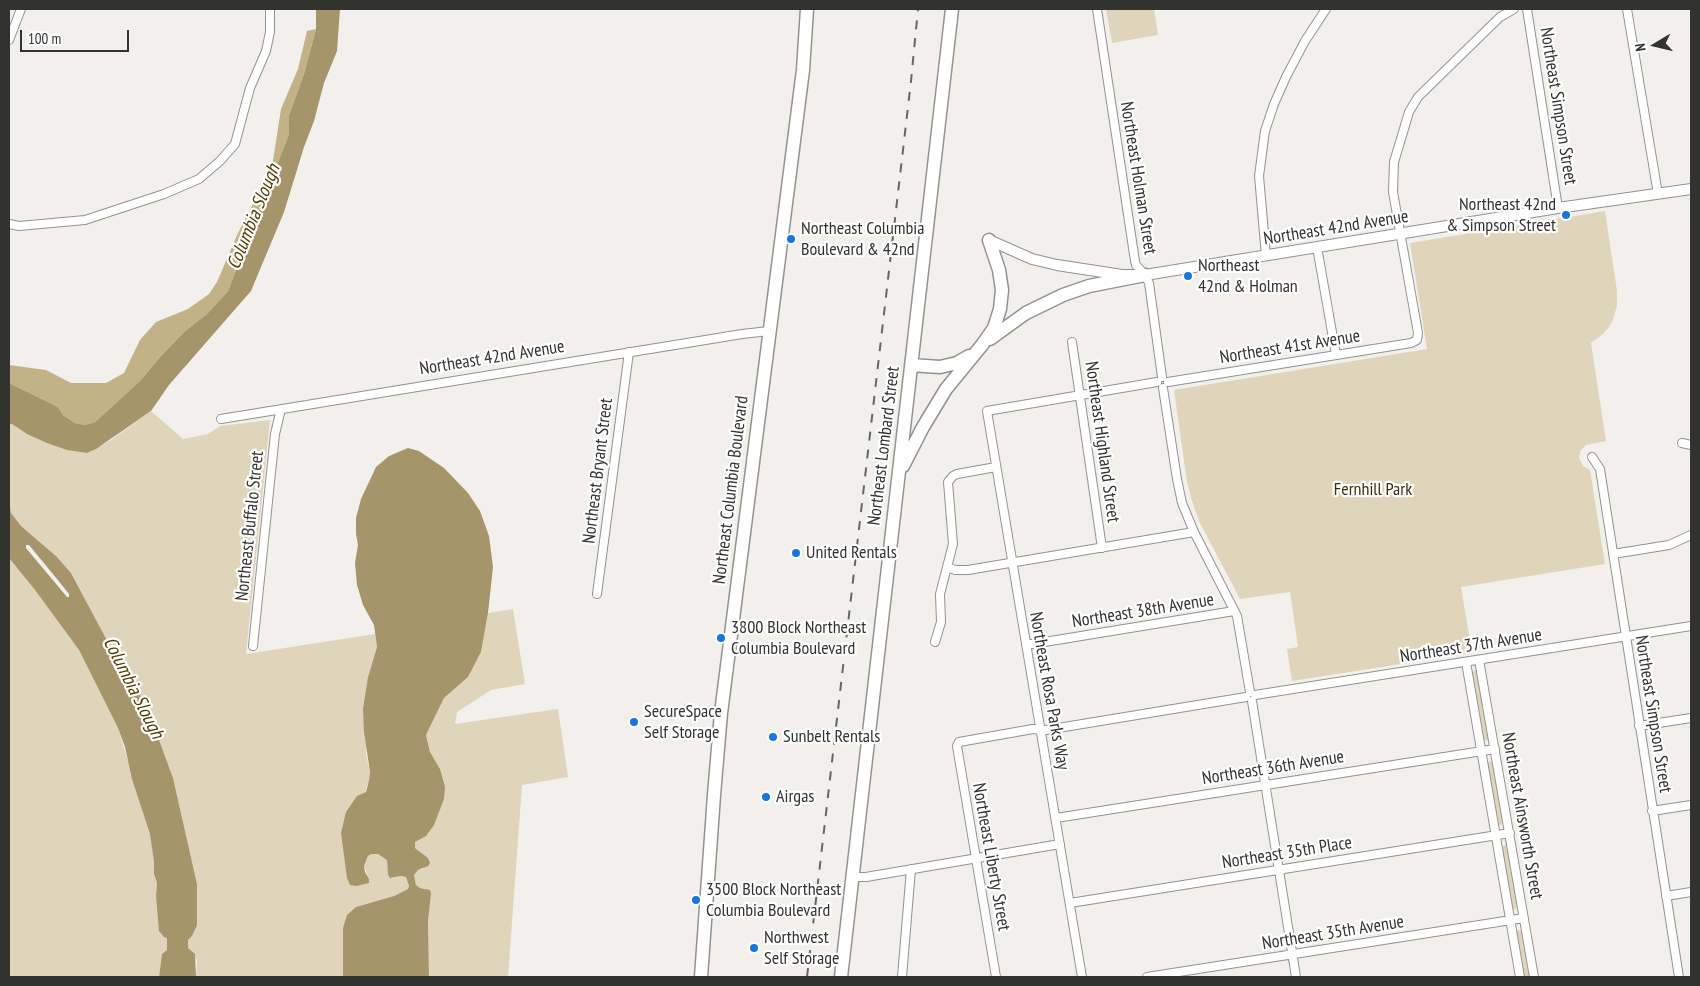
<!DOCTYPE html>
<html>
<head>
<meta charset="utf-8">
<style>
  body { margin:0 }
  #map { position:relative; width:1700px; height:986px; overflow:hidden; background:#f1f0ed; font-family:"PT Sans Narrow",sans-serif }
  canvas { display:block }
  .frame { position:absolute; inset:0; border:10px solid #323231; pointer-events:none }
  .north { position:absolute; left:1630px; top:20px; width:50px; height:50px; -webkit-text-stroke:4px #fff; paint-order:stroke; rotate:261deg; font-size:14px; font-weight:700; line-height:20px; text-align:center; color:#323231 }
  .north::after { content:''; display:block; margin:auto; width:18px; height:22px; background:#323231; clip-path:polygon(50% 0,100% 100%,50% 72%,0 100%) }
  .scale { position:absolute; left:20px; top:30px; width:109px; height:22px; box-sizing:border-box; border:2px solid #323231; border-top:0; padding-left:6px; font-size:15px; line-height:18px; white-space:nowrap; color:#323231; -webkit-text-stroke:4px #fff; paint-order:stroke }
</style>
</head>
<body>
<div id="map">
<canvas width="1700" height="986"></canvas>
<div class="frame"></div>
<div class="north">N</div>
<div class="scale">100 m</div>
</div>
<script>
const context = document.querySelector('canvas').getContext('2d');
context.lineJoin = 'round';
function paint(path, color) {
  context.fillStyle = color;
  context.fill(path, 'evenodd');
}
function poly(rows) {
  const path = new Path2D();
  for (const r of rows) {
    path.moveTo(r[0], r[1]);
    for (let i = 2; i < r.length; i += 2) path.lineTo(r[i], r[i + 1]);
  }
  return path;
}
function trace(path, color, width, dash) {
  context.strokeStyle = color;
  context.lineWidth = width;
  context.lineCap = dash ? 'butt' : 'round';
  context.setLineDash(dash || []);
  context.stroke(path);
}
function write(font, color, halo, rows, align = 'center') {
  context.font = font + ' "PT Sans Narrow",sans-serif';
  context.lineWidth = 4.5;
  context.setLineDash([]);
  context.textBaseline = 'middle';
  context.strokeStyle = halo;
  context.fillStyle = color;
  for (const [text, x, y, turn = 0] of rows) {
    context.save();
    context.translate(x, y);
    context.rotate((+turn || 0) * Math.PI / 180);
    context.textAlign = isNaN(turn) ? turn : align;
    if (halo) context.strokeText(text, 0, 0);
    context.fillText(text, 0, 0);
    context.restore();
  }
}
const green = poly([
  [1106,9,1154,9,1158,35,1112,43],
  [1605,211,1617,291,1617,305,1613,320,1609,327,1603,334,1591,343,1606,441,1586,445,1581,450,1579,458,1583,466,1590,470,1605,564,1461,587,1472,653,1292,681,1287,649,1298,647,1290,592,1240,599,1199,521,1191,498,1187,482,1174,390,1427,349,1410,243],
  [151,411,183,439,208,434,220,426,270,420,246,654,375,634,377,647,368,677,366,755,370,772,369,780,344,858,368,876,364,866,368,857,372,854,378,854,384,857,387,860,388,871,392,878,400,876,406,877,409,886,408,889,394,896,356,907,343,928,343,977,196,977,197,960,188,948,188,940,192,936,197,884,173,778,150,715,133,679,110,646,71,573,56,556,21,526,11,513,9,501,9,424,12,424,27,434,87,453,111,440],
  [9,558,35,590,79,650,118,728,151,837,154,862,154,874,157,883,156,896,167,938,167,950,162,954,159,977,9,977],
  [513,609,525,684,491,690,457,712,455,724,558,709,568,777,522,785,508,977,429,977,428,921,431,894,424,888,420,888,416,885,414,875,418,870,423,869,428,858,415,848,415,842,418,839,440,769,430,752,426,735,444,698,468,677,481,652,488,613],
  [1475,670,1479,672,1489,739,1486,741,1482,738,1472,673],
  [1490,761,1495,763,1504,821,1500,825,1498,825,1486,764],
  [1505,845,1509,846,1518,906,1514,910,1512,910,1500,848],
  [1518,930,1522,931,1531,977,1522,977,1515,933]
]);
const forest = poly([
  [316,29,304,74,289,115,289,134,228,291,207,314,185,331,160,357,140,381,95,422,85,425,75,423,63,415,58,407,9,383,9,365,46,370,71,383,106,383,124,373,140,340,156,322,188,309,209,294,217,282,238,233,272,167,281,109,298,69,307,31]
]);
const water = poly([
  [316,9,340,9,337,51,324,83,314,121,304,147,284,212,251,291,169,385,151,411,96,449,87,453,67,450,47,443,27,434,12,424,9,424,9,383,58,407,63,415,75,423,85,425,95,422,140,381,160,357,185,331,207,314,228,291,289,134,289,115,304,74,316,29],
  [408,448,419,451,444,468,468,493,480,511,489,536,493,567,488,613,481,652,468,677,444,698,426,735,430,752,440,769,445,787,444,799,434,825,426,836,415,842,415,848,428,858,430,863,428,866,418,870,414,875,416,885,420,888,430,890,431,894,428,921,429,977,343,977,343,928,347,915,356,907,394,896,408,889,409,886,406,877,400,876,390,878,388,875,387,860,378,854,372,854,368,856,364,866,365,872,369,879,369,883,356,886,350,885,347,878,341,833,346,812,357,796,366,792,369,780,370,772,364,732,363,709,368,677,377,647,374,625,363,605,357,585,355,563,358,545,356,534,356,518,361,499,376,467,389,456],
  [9,501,11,513,21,526,56,556,71,573,110,646,133,679,150,715,173,778,197,884,197,925,192,936,188,940,188,948,195,954,196,977,159,977,162,954,167,950,167,938,164,937,159,931,156,896,157,883,154,874,154,862,150,834,132,779,125,747,118,728,79,650,35,590,9,558],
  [26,545,29,545,57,579,69,594,69,597,67,597,26,548]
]);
const minor = poly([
  [1097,9,1135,261,1136,265,1145,275,1149,283,1162,377],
  [1527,9,1558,208],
  [1627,9,1658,194],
  [9,40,21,9],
  [9,224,19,226,85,220,164,194,199,179,220,161,235,144,250,88,266,51,270,32,270,9],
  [1317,247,1336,355],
  [1266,256,1259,176,1265,131,1274,104,1286,77,1305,41,1326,9],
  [1072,342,1102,548],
  [1168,382,1411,343,1417,340,1418,333,1393,192,1394,162,1409,112,1418,97,1500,17,1514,9],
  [1163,388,1177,479,1182,503,1194,532,1237,616,1250,692],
  [221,419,742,334,769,331],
  [1682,443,1691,445],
  [1592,457,1600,469,1679,977],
  [1613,554,1669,545,1691,535],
  [948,567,955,570,968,570,1194,532],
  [597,594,629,352],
  [935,642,941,622,940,594,953,544,948,482,953,476,957,474,996,467],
  [1026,645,1234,611],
  [253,646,275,434,281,409],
  [1479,660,1534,977],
  [1466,662,1520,977],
  [1255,695,1691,626],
  [1252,701,1296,977],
  [1639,726,1691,718],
  [1652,811,1691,805],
  [1056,818,1495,749],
  [852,877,866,877,1060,844],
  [1666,896,1691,892],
  [1070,903,1510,833],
  [902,977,911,869],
  [996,977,957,746,959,742,1033,729,1046,730,1246,697],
  [1082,977,987,411,1157,382],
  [1147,977,1524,918]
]);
const tertiary = poly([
  [989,240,1032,259,1057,265,1122,275,1145,275,1558,208,1691,189]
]);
const primary = poly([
  [990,339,1026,313,1063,295,1089,286,1145,275],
  [911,365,940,367,957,363,969,356],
  [903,466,923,427,946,389,982,345,994,328,1000,309,1002,290,999,270,989,240],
  [701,977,714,795,721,713,803,70,807,9],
  [841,977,952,9]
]);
const rail = poly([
  [807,977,911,81,918,9]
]);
const markers = [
  [1566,215,5,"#1875de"],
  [791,239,5,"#1875de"],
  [1188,276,5,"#1875de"],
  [796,553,5,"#1875de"],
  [721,638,5,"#1875de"],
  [634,722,5,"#1875de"],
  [773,737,5,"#1875de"],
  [766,797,5,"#1875de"],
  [696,900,5,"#1875de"],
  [754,948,5,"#1875de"]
];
const streetNames = [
  ["Northeast Simpson Street",1558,106,81],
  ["Northeast Holman Street",1138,178,81],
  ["Northeast 42nd Avenue",1336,228,-9],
  ["Northeast 41st Avenue",1290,347,-9],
  ["Northeast 42nd Avenue",492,358,-9],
  ["Northeast Highland Street",1102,442,82],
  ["Northeast Lombard Street",884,446,-83],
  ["Northeast Bryant Street",598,471,-83],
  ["Northeast Columbia Boulevard",731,490,-83],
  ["Northeast Buffalo Street",250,526,-84],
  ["Northeast 38th Avenue",1143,611,-9],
  ["Northeast 37th Avenue",1471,646,-9],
  ["Northeast Rosa Parks Way",1049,691,80],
  ["Northeast Simpson Street",1653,714,81],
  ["Northeast 36th Avenue",1273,768,-9],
  ["Northeast Ainsworth Street",1522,816,80],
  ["Northeast 35th Place",1287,853,-9],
  ["Northeast Liberty Street",991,857,80],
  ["Northeast 35th Avenue",1333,933,-9]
];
const poiNames = [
  ["Northeast 42nd",1556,205,"right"],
  ["& Simpson Street",1556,226,"right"],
  ["Northeast Columbia",801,229],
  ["Boulevard & 42nd",801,250],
  ["Northeast",1198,266],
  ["42nd & Holman",1198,287],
  ["United Rentals",806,553],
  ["3800 Block Northeast",731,628],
  ["Columbia Boulevard",731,649],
  ["SecureSpace",644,712],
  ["Self Storage",644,733],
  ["Sunbelt Rentals",783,737],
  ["Airgas",776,797],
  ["3500 Block Northeast",706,890],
  ["Columbia Boulevard",706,911],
  ["Northwest",764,938],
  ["Self Storage",764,959]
];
const parkNames = [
  ["Fernhill Park",1373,490]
];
const waterNames = [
  ["Columbia Slough",254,217,-68],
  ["Columbia Slough",133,688,63]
];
paint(green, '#dfd5bb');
paint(forest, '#c3b287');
paint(water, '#a6956b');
trace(minor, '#939290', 10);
trace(tertiary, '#939290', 12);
trace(primary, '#939290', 15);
trace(minor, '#fff', 8);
trace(tertiary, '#fff', 10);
trace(primary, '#fff', 12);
trace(rail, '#666664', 2, [9, 9]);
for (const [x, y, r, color] of markers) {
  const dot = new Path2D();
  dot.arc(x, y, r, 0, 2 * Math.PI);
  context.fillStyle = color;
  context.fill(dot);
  trace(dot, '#fff', 2);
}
write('18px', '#323231', '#fff', streetNames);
write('18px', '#323231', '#fff', poiNames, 'left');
write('18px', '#3a2e09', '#fff', parkNames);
write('italic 19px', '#4e3c03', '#fff', waterNames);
</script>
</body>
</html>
